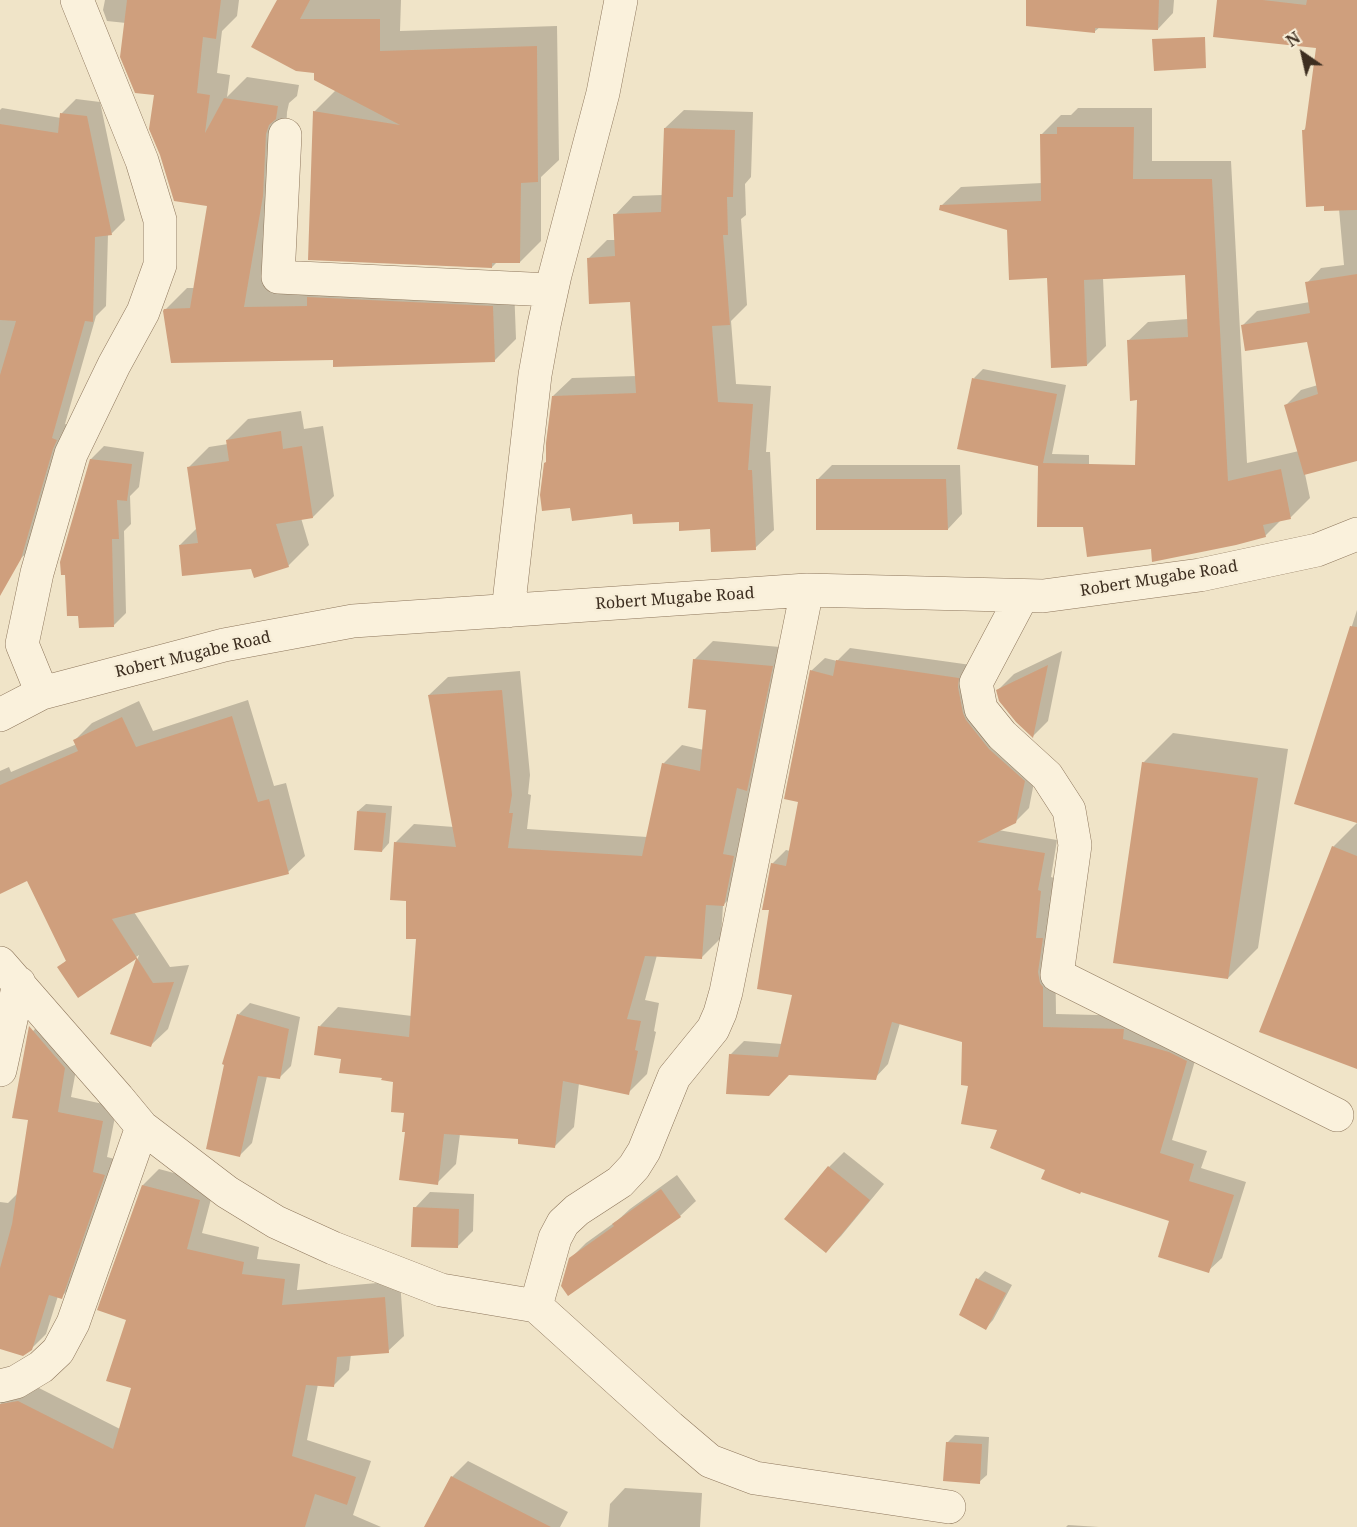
<!DOCTYPE html>
<html>
<head>
<meta charset="utf-8">
<style>
  body { margin:0 }
  #map { position:relative; width:1357px; height:1527px; overflow:hidden; background:#f0e4c8; font-family:"Noto Serif",serif }
  canvas { display:block }
  .north { position:absolute; left:1273px; top:24px; width:60px; height:60px; -webkit-text-stroke:4px #f7eed8; paint-order:stroke; rotate:326deg; font-size:16px; font-weight:700; line-height:24px; text-align:center; color:#3d2e20 }
  .north::after { content:''; display:block; margin:auto; width:21px; height:27px; background:#3d2e20; clip-path:polygon(50% 0,100% 100%,50% 72%,0 100%) }
</style>
</head>
<body>
<div id="map">
<canvas width="1357" height="1527"></canvas>
<div class="north">N</div>
</div>
<script>
const context = document.querySelector('canvas').getContext('2d');
context.lineJoin = 'round';
function paint(path, color) {
  context.fillStyle = color;
  context.fill(path, 'evenodd');
}
function poly(rows) {
  const path = new Path2D();
  for (const r of rows) {
    path.moveTo(r[0], r[1]);
    for (let i = 2; i < r.length; i += 2) path.lineTo(r[i], r[i + 1]);
  }
  return path;
}
function trace(path, color, width, dash) {
  context.strokeStyle = color;
  context.lineWidth = width;
  context.lineCap = dash ? 'butt' : 'round';
  context.setLineDash(dash || []);
  context.stroke(path);
}
function write(font, color, halo, rows, align = 'center') {
  context.font = font + ' "Noto Serif",serif';
  context.lineWidth = 5;
  context.setLineDash([]);
  context.textBaseline = 'middle';
  context.strokeStyle = halo;
  context.fillStyle = color;
  for (const [text, x, y, turn = 0] of rows) {
    context.save();
    context.translate(x, y);
    context.rotate((+turn || 0) * Math.PI / 180);
    context.textAlign = isNaN(turn) ? turn : align;
    if (halo) context.strokeText(text, 0, 0);
    context.fillText(text, 0, 0);
    context.restore();
  }
}
const shadow = poly([
  [105,0,239,0,237,16,222,31,217,73,230,75,227,97,247,77,299,85,297,96,289,103,287,112,284,174,265,287,514,286,516,339,495,360,335,358,165,310,187,288,195,288,209,204,126,23,107,21,103,10],
  [278,0,401,0,400,31,557,26,559,160,541,177,541,241,520,262,497,262,492,267,314,112,336,90,316,71],
  [1041,0,1174,0,1173,13,1158,29,1100,27,1094,32],
  [1219,0,1357,0,1357,459,1305,474,1310,498,1291,517,1282,519,1265,536,1139,399,1128,341,1148,322,1188,319,1186,274,1103,278,1106,346,1087,365,1048,276,1009,229,941,206,961,187,1042,183,1042,134,1061,115,1071,115,1078,108,1152,108,1152,161,1231,161,1247,463,1299,451,1286,405,1301,390,1318,385,1308,340,1242,326,1257,311,1310,302,1307,283,1321,268,1344,265,1339,209,1304,130,1307,126,1317,47],
  [76,99,100,102,125,220,111,234,108,234,106,306,96,316,65,424,70,426,34,546,19,560,0,558,0,110,2,108,61,118,62,113],
  [684,110,753,112,751,177,745,184,746,215,741,219,747,305,731,321,736,384,771,386,766,452,770,452,774,530,755,548,711,528,680,520,634,512,572,506,548,461,553,396,572,378,637,376,632,300,588,259,607,240,616,240,615,215,633,196,663,195,665,128],
  [983,369,1066,385,1052,454,1089,455,1089,516,1039,465,974,378],
  [301,411,304,429,323,426,334,496,313,517,301,518,309,545,288,566,252,567,180,545,197,528,188,468,209,447,228,444,227,440,248,419],
  [104,446,144,452,139,487,130,496,131,524,124,531,126,613,113,626,80,614,91,459],
  [832,465,960,465,962,514,948,529,817,480],
  [1357,610,1357,821,1296,803],
  [713,641,791,648,752,784,741,835,752,837,743,886,723,905,721,938,702,957,657,955,645,1000,659,1003,654,1031,656,1032,647,1074,628,1093,579,1083,574,1127,555,1146,520,1138,460,1134,456,1164,437,1183,406,1131,405,1111,395,1081,343,1057,320,1026,338,1007,412,1016,417,937,395,843,414,824,454,827,429,695,448,677,520,671,530,775,528,794,531,795,527,829,647,837,663,764,682,745,704,750,708,709,694,660],
  [850,648,971,665,1037,767,1029,808,1015,822,998,830,1057,840,1051,877,1054,878,1056,1014,1136,1016,1199,1047,1172,1140,1207,1151,1201,1168,1246,1182,1222,1258,1208,1271,1171,1220,1047,1169,999,1129,969,1084,964,1041,900,1023,888,1064,875,1078,730,1055,744,1041,782,1044,794,994,771,909,772,864,786,850,790,851,799,801,811,671,825,658,837,661],
  [1062,651,1048,721,1033,736,998,690,1014,674],
  [248,700,274,786,286,783,305,856,288,872,134,912,170,967,189,965,168,1029,151,1045,112,1033,139,955,79,996,59,967,67,960,28,879,0,892,0,771,9,767,11,772,77,744,75,740,92,723,139,701,153,731],
  [1173,733,1288,749,1258,948,1228,978,1143,763],
  [366,804,392,806,389,843,382,851,358,811],
  [1357,823,1357,1067,1333,847],
  [250,1003,300,1017,291,1066,279,1078,267,1076,252,1143,240,1155,238,1015],
  [43,1021,79,1054,71,1097,117,1107,107,1157,119,1160,76,1282,61,1297,58,1296,46,1334,31,1349,0,1347,0,1202,8,1203,18,1193,30,1119,29,1035],
  [844,1152,884,1184,841,1236,826,1251,829,1167],
  [159,1169,215,1184,202,1233,259,1247,257,1259,300,1264,297,1290,400,1281,404,1336,388,1351,351,1354,349,1370,333,1386,318,1384,307,1440,371,1461,353,1515,381,1527,0,1527,0,1404,15,1389,35,1386,120,1429,133,1387,128,1319,143,1185],
  [677,1175,696,1201,680,1216,570,1259,586,1243,618,1220,630,1209],
  [430,1192,474,1194,473,1231,457,1247,415,1208],
  [985,1271,1012,1285,993,1320,986,1328,978,1279],
  [955,1435,989,1437,987,1475,979,1482,947,1443],
  [468,1461,568,1512,560,1527,425,1527,452,1477],
  [625,1488,702,1493,700,1527,608,1527,610,1504],
  [1068,1525,1099,1527,1066,1527]
]);
const building = poly([
  [127,0,221,0,216,39,203,37,197,93,210,95,205,133,224,98,278,106,276,119,269,125,266,134,263,196,244,307,307,306,307,297,493,306,495,362,333,367,333,360,171,363,163,311,164,309,190,308,207,206,174,201,160,155,149,129,154,95,135,93,120,57],
  [277,0,310,0,300,19,380,19,380,51,537,46,538,182,521,183,520,263,492,263,492,268,308,260,313,111,400,125,314,80,314,73,296,71,251,47],
  [1026,0,1159,0,1158,30,1095,28,1095,33,1026,26],
  [1217,0,1263,0,1306,5,1307,0,1357,0,1357,210,1324,211,1324,206,1306,207,1302,130,1305,130,1316,48,1213,37],
  [1205,37,1206,68,1154,71,1152,39],
  [60,113,87,116,112,235,95,237,93,322,85,321,52,438,57,440,53,449,21,559,0,596,0,375,16,321,0,320,0,124,58,133],
  [1057,127,1134,127,1133,179,1212,179,1228,481,1281,469,1291,519,1263,525,1266,537,1236,545,1152,562,1151,549,1087,557,1083,527,1037,527,1038,466,957,449,972,378,1057,394,1043,463,1135,465,1137,400,1130,401,1127,340,1188,337,1185,275,1084,280,1087,366,1051,368,1047,278,1009,280,1007,230,939,210,940,205,1041,201,1040,134,1057,134],
  [664,128,735,130,733,197,727,197,728,235,723,235,730,325,712,326,718,402,753,404,748,470,752,470,756,550,711,552,710,529,679,531,679,522,633,524,632,514,572,521,570,508,542,511,540,495,544,463,546,462,546,443,552,396,636,393,630,302,589,304,587,258,615,256,613,214,661,212],
  [1357,274,1357,461,1304,475,1284,405,1318,394,1307,342,1245,351,1241,325,1310,313,1305,282],
  [281,431,283,449,302,446,313,518,276,524,289,567,254,578,251,569,182,576,179,545,198,543,187,467,229,461,226,440],
  [90,459,132,464,127,501,117,500,119,539,112,539,114,627,79,628,78,616,67,616,65,575,61,575,60,562],
  [816,479,946,479,948,530,816,530],
  [1350,626,1357,627,1357,823,1294,804],
  [693,659,773,666,747,791,737,788,723,854,734,856,724,906,706,905,702,959,645,956,627,1019,641,1021,635,1050,638,1051,629,1095,563,1081,555,1148,518,1144,518,1139,444,1134,438,1185,399,1180,405,1132,402,1132,404,1113,391,1112,393,1082,381,1080,382,1078,339,1073,341,1059,314,1055,318,1026,409,1037,416,939,406,939,406,901,390,900,394,842,456,847,428,695,502,690,512,795,509,813,513,813,508,848,642,856,662,763,700,771,706,710,688,708],
  [836,660,959,678,958,687,963,713,966,720,989,749,1025,781,1016,823,977,842,1045,853,1038,890,1041,891,1036,938,1043,938,1038,972,1040,983,1043,987,1043,1027,1124,1029,1123,1039,1169,1052,1187,1061,1160,1153,1194,1164,1189,1181,1234,1195,1209,1273,1158,1257,1169,1221,1081,1192,1080,1194,1041,1179,1045,1170,990,1148,997,1130,961,1124,968,1086,961,1085,962,1042,892,1022,876,1080,789,1075,769,1096,726,1094,729,1054,778,1057,792,995,757,989,769,910,762,910,771,863,786,866,798,802,784,799,810,670,833,676],
  [1048,665,1033,738,1016,722,999,701,996,690],
  [232,716,258,802,269,799,289,874,112,919,153,983,174,982,151,1047,110,1034,136,959,78,998,57,967,66,961,27,881,0,894,0,785,78,751,73,740,122,717,136,747],
  [1142,762,1258,778,1228,979,1113,963],
  [357,811,386,813,382,852,354,850],
  [1332,846,1357,856,1357,1069,1259,1032],
  [237,1014,289,1029,280,1079,258,1076,240,1157,206,1149,224,1065,222,1064],
  [29,1026,65,1068,58,1112,103,1121,93,1172,105,1175,62,1299,49,1295,32,1350,23,1356,0,1349,0,1268,12,1224,28,1120,12,1118],
  [828,1166,870,1200,826,1253,784,1219],
  [142,1185,200,1200,187,1249,244,1262,242,1274,285,1279,282,1305,385,1297,389,1353,337,1357,334,1387,306,1385,292,1456,356,1477,347,1505,315,1494,305,1527,0,1527,0,1404,18,1401,113,1449,131,1388,106,1381,126,1320,97,1310],
  [661,1189,681,1217,568,1296,561,1286,569,1258,614,1226,612,1224],
  [413,1207,459,1209,458,1248,411,1247],
  [976,1278,1006,1293,986,1330,959,1315],
  [946,1442,982,1444,980,1484,943,1481],
  [451,1476,551,1527,424,1527]
]);
const minor = poly([
  [285,135,278,277,551,290],
  [1022,596,976,683,981,709,1002,735,1047,776,1069,810,1075,845,1057,975,1337,1115],
  [508,611,535,375,544,325,555,275,603,93,621,0],
  [42,693,22,644,37,573,71,454,114,365,143,312,160,265,160,220,142,161,77,0],
  [0,715,42,693,224,645,353,621,807,590,1043,596,1200,575,1317,550,1357,534],
  [0,963,118,1098,142,1127,227,1192,276,1222,333,1248,441,1290,536,1306,670,1427,710,1461,755,1478,949,1507],
  [0,1070,19,983],
  [536,1306,555,1238,563,1223,577,1210,620,1182,634,1167,644,1151,674,1077,713,1029,720,1013,726,992,807,590],
  [0,1386,16,1382,41,1367,58,1351,73,1323,142,1127]
]);
const streetNames = [
  ["Robert Mugabe Road",1159,579,-9],
  ["Robert Mugabe Road",675,599,-4],
  ["Robert Mugabe Road",193,655,-13]
];
paint(shadow, '#0003');
paint(building, '#cf9f7d');
trace(minor, '#8d765c', 34);
trace(minor, '#faf1dc', 33);
write('16px', '#3d2e20', '#f7eed8', streetNames);
</script>
</body>
</html>
